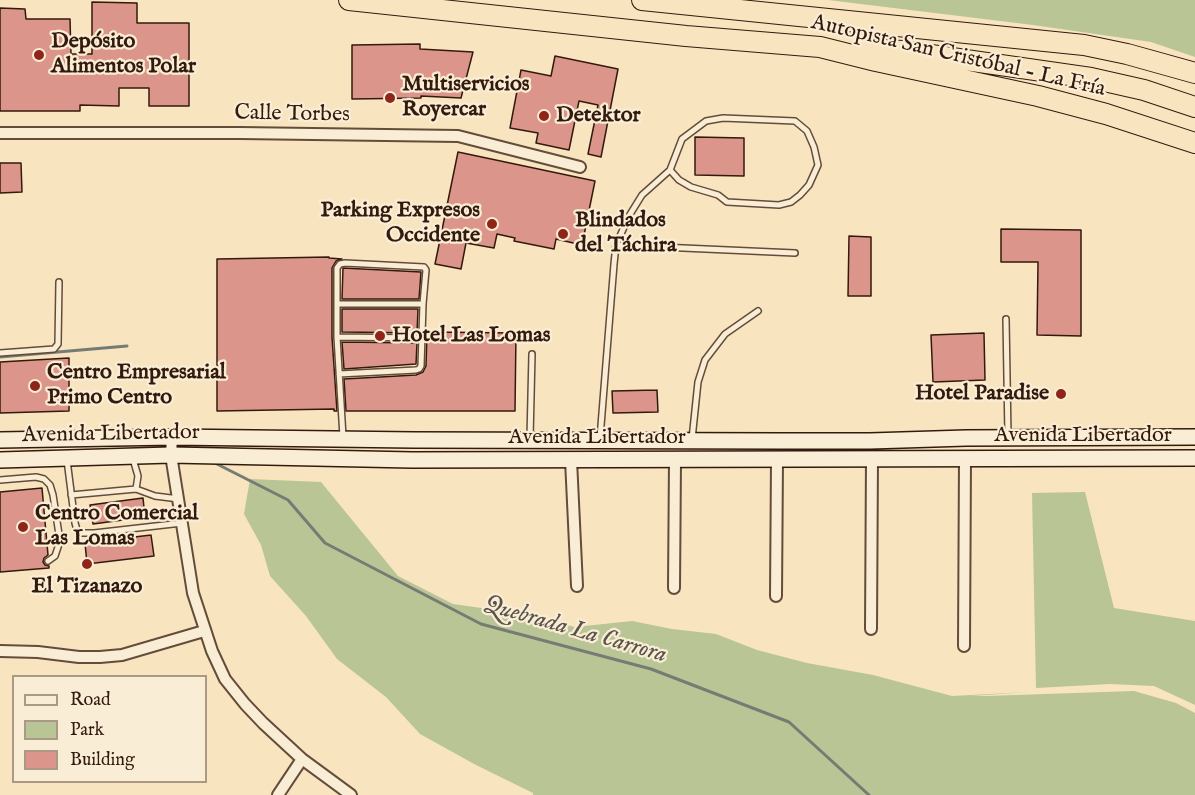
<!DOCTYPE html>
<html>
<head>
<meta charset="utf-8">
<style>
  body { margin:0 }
  #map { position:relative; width:1195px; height:795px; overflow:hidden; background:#f8e4bf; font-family:"IM FELL English",serif }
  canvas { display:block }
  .legend { position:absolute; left:12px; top:675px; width:195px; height:108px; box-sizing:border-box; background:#faedd5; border:2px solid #aa9985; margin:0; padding:8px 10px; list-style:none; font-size:18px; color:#331a0e }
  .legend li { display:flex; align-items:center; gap:12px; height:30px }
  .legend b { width:30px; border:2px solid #aa9985 }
</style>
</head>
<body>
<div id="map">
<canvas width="1195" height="795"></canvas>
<ul class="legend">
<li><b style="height:8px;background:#faedd5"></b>Road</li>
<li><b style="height:16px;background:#b9c595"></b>Park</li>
<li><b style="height:16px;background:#dc958a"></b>Building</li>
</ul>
</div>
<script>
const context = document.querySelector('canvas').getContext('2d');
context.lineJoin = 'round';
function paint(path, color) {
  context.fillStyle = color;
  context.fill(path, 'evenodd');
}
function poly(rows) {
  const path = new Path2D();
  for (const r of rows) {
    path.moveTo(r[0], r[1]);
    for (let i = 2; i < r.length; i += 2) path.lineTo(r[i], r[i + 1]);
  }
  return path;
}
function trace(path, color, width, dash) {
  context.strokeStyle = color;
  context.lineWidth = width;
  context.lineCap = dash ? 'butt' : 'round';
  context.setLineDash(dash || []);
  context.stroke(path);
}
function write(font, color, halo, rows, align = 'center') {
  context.font = font + ' "IM FELL English",serif';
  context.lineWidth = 4.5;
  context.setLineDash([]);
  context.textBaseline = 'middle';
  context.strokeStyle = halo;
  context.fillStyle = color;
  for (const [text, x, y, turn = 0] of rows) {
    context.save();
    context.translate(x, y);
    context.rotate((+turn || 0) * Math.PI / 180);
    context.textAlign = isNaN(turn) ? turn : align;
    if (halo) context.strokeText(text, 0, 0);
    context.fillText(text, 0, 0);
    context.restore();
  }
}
const green = poly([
  [828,0,1195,0,1195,57,1151,42,1033,25],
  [250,479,321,482,398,576,453,604,531,615,575,627,632,621,672,629,716,634,757,650,807,663,873,675,952,696,1029,692,971,696,986,696,1134,691,1176,703,1195,713,1195,795,533,795,533,793,476,765,420,734,386,697,337,659,306,616,270,576,261,545,244,514],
  [1085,492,1114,608,1195,621,1195,705,1154,686,1110,684,1036,688,1032,493]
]);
const stream = poly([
  [0,357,127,346],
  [213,462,288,500,325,543,481,624,651,669,789,722,869,795]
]);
const building = poly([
  [92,2,137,3,137,23,189,23,189,106,149,106,149,88,119,88,119,106,80,105,80,111,0,111,0,8,25,9,26,19,70,19,71,54,92,54,92,2],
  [420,44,420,49,473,52,461,98,421,96,421,98,352,99,352,45,420,44],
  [555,56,618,69,601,157,588,154,598,105,579,101,569,150,536,143,538,133,510,128,521,70,551,76,555,56],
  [695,137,744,138,744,176,695,175,695,137],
  [458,152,595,181,582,245,556,239,554,249,514,241,515,238,497,234,494,248,466,243,461,269,435,264,458,152],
  [0,163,21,163,22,192,0,193,0,163],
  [1001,229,1081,230,1081,336,1037,335,1038,262,1001,262,1001,229],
  [849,236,871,237,871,296,848,296,849,236],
  [329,257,329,258,342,259,336,261,332,268,332,337,337,411,334,411,334,409,217,411,217,259,329,257],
  [343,268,421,272,419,299,342,299,343,268],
  [342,309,418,309,417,333,342,332,342,309],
  [427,332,516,333,515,411,346,411,344,379,416,375,423,372,426,366,427,332],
  [984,333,985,380,933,382,931,335,984,333],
  [342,342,417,343,416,364,344,369,342,342],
  [69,358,69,411,0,413,0,362,69,358],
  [657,390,658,412,613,413,612,391,657,390],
  [42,488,48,555,44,558,43,562,45,565,49,566,49,568,0,572,0,492,42,488],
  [143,498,145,517,93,524,90,505,143,498],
  [151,535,154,556,87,564,85,543,151,535]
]);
const service = poly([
  [616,245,795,253],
  [337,304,423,304],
  [1006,319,1008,436],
  [337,337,422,338],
  [0,353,54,349,58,344,59,282],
  [339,374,416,370,419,369,421,366,423,304,426,270,424,267,345,263,340,264,337,268,337,337,343,437],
  [530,438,532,354],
  [600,438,614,264,616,245,629,216,642,195,670,170,682,139,706,121,723,118,795,121,807,131,814,147,818,165,809,185,800,195,791,202,779,205,727,202,718,195,691,187,679,180,670,170],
  [692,439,698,382,705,360,725,334,758,311],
  [133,459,138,476,136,489],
  [67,460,75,523,78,533,94,533,182,523],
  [0,480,36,477,44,479,50,485,53,495,60,541,55,556,48,561],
  [71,495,136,489,155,496,179,499]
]);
const minor = poly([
  [0,133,240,133,458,136,580,167],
  [172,437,171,455,193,593,212,651,225,679,245,704,263,723,302,759,351,795],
  [571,460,577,586],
  [674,588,675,460],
  [776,596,777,460],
  [871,629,872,458],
  [964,646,965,459],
  [0,651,38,652,79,657,100,657,122,655,204,631],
  [278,795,302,759]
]);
const secondary = poly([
  [0,440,172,437,414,440,779,441,870,441,966,438,1195,437],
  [0,460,171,455,412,460,1195,458]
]);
const motorway = poly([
  [349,0,686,36,820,47,876,61,1038,96,1106,114,1195,143],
  [642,0,1084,45,1127,54,1195,73],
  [865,49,903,51,1091,78,1144,90,1195,107]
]);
const markers = [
  [39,55,6,"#8f2418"],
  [390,98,6,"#8f2418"],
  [544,116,6,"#8f2418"],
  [492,224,6,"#8f2418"],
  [563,234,6,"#8f2418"],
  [380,336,6,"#8f2418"],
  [35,386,6,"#8f2418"],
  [1061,394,6,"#8f2418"],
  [23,527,6,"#8f2418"],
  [87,564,6,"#8f2418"]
];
const poiNames = [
  ["Depósito",51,42],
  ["Alimentos Polar",51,67],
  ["Multiservicios",402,85],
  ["Royercar",402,110],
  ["Detektor",556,116],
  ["Parking Expresos",480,211,"right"],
  ["Occidente",480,236,"right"],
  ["Blindados",575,221],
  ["del Táchira",575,246],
  ["Hotel Las Lomas",392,336],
  ["Centro Empresarial",47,373],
  ["Primo Centro",47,398],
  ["Hotel Paradise",1049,394,"right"],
  ["Centro Comercial",35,514],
  ["Las Lomas",35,539],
  ["El Tizanazo",87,587,"center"]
];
const streetNames = [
  ["Autopista San Cristóbal - La Fría",958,57,13],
  ["Calle Torbes",292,115,1],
  ["Avenida Libertador",111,435,-1],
  ["Avenida Libertador",1083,436],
  ["Avenida Libertador",597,438]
];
const waterNames = [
  ["Quebrada La Carrora",575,631,16]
];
paint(green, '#b9c595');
trace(stream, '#747c74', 3);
paint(building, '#dc958a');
trace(building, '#331a0e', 1.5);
trace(service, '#644c3a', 8);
trace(minor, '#644c3a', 14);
trace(secondary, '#331a0e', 18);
trace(motorway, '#331a0e', 22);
trace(service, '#faedd5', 5);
trace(minor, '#faedd5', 10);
trace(secondary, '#faedd5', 15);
trace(motorway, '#f8e4bf', 20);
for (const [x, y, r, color] of markers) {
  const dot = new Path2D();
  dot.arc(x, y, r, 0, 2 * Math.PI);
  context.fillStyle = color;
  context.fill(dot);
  trace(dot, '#faedd5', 2);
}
write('bold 22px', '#331a0e', '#faedd5', poiNames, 'left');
write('22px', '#331a0e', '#faedd5', streetNames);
write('italic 24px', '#59534a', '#faedd5', waterNames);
</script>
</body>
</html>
